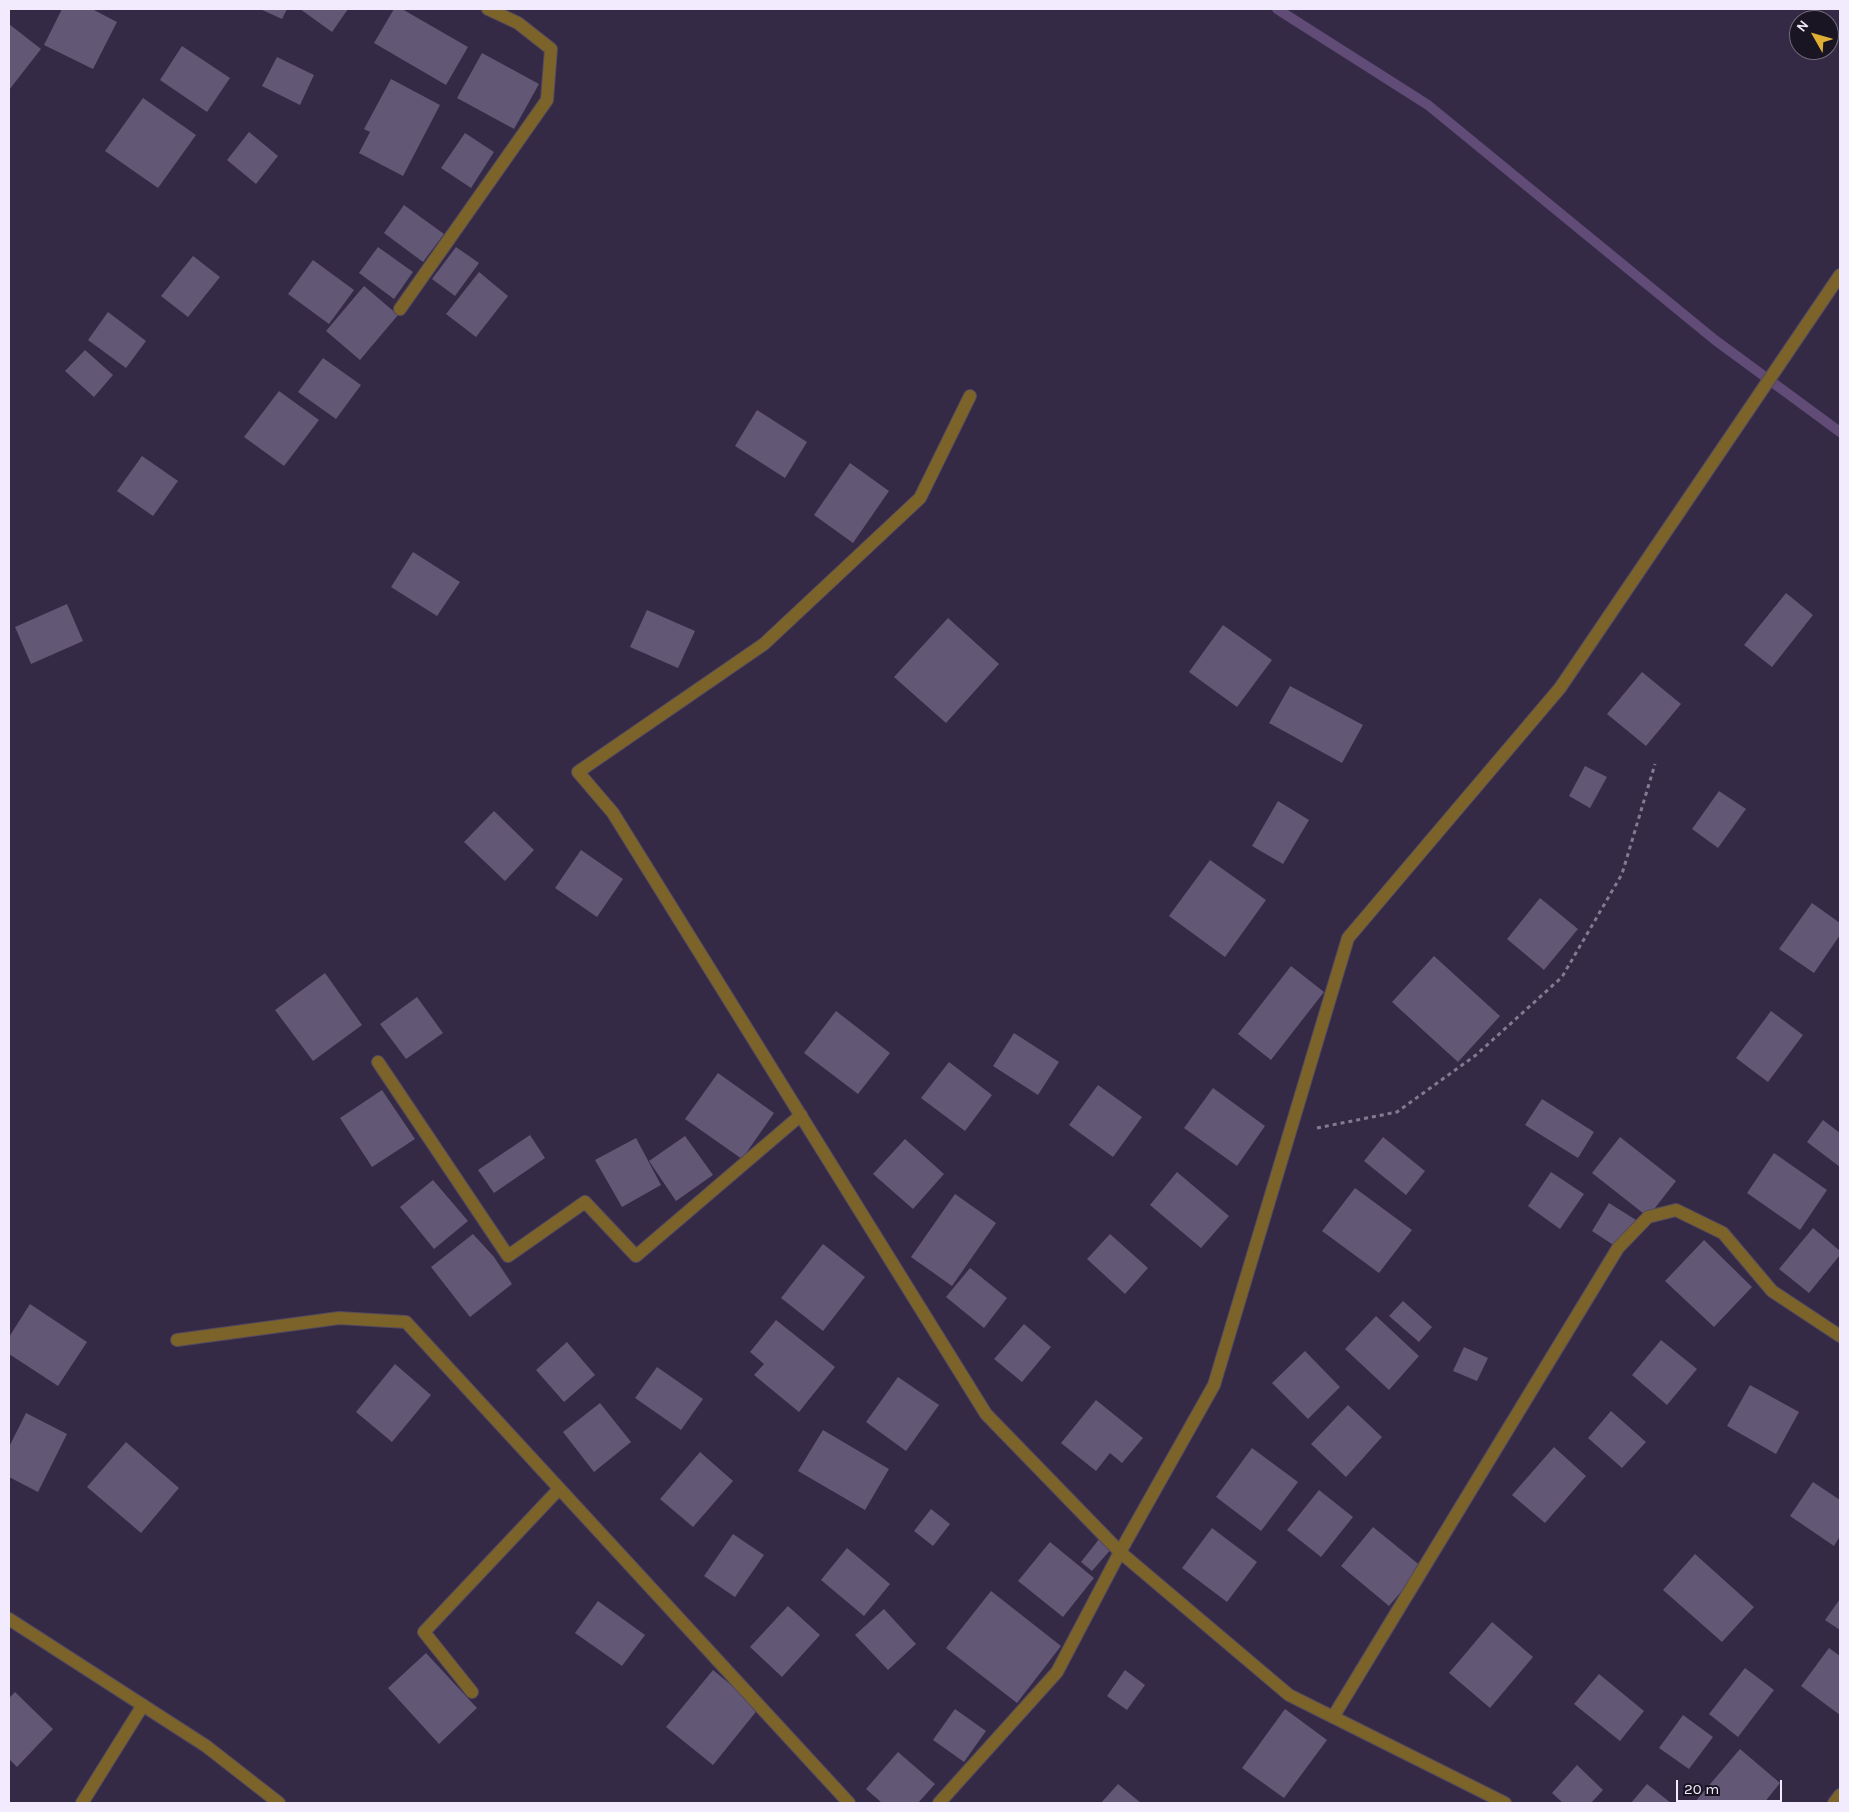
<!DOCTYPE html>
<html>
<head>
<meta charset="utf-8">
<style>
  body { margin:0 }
  #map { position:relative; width:1849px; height:1812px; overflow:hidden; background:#352a45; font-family:Karla,sans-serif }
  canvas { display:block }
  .frame { position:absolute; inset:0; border:10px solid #f2ebfd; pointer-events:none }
  .north { position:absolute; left:1789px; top:10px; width:50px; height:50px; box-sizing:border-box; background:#1a1522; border:1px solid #706b7a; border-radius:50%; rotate:308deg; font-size:14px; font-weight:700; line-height:20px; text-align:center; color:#f2ebfd }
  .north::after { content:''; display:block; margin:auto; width:18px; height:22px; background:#dfb034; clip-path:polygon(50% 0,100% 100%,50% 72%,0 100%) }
  .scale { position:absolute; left:1676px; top:1780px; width:106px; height:22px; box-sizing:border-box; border:2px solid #f2ebfd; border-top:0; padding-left:6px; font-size:15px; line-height:18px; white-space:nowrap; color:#f2ebfd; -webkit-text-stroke:4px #1a1522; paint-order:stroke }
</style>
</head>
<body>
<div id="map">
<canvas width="1849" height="1812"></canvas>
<div class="frame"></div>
<div class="north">N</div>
<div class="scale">20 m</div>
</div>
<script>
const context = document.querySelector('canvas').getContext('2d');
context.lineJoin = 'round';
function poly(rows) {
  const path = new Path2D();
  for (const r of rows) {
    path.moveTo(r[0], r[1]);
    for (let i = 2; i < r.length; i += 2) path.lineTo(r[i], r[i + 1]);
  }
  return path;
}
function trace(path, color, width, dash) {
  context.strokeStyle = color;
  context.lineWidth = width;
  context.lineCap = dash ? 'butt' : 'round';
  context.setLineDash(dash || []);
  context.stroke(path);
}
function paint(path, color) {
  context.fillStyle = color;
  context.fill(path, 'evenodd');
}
const stream = poly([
  [1277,9,1428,105,1715,340,1840,432]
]);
const building = poly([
  [62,9,92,9,117,22,93,69,44,45],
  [260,9,287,9,282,19],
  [300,9,348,9,332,32],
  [394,9,402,9,468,47,446,85,374,43],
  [9,24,41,49,9,90],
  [182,46,230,78,207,112,160,80],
  [482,53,539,84,514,129,457,98],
  [277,57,314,75,300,105,262,86],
  [391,79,440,105,403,176,359,153,370,132,364,129],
  [143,98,196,135,158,188,105,151],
  [249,132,278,156,256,184,227,160],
  [465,133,494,152,471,188,441,168],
  [404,205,444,234,423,262,384,233],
  [378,247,413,272,394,299,359,273],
  [456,247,479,263,455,296,432,279],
  [193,256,220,277,188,317,161,296],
  [313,260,354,290,329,324,288,294],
  [479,272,508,296,476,337,446,314],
  [364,286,398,315,360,360,326,331],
  [108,312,146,341,126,368,88,340],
  [85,350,113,375,94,397,65,371],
  [323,358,361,385,336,419,298,392],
  [279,391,319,420,284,466,244,437],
  [757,410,807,442,785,478,735,446],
  [142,456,178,481,153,516,117,491],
  [850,463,889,491,853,543,814,515],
  [413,552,460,582,437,616,391,587],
  [1786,593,1813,615,1772,667,1744,645],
  [67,604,83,641,31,664,15,627],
  [647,610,695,631,678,668,630,647],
  [948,618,999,664,946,723,894,677],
  [1223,625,1272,660,1237,707,1189,672],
  [1642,672,1681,704,1646,746,1607,714],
  [1290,686,1363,725,1342,763,1269,723],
  [1585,766,1607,777,1590,808,1569,796],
  [1719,791,1746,809,1718,848,1692,829],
  [1278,801,1309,820,1283,864,1252,846],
  [494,811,534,850,505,881,464,842],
  [581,850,623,879,597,917,555,888],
  [1210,860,1266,900,1225,957,1169,916],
  [1540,898,1578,929,1544,970,1507,939],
  [1812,903,1840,923,1840,935,1814,973,1779,949],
  [1434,956,1500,1016,1458,1062,1392,1002],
  [1291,966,1324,992,1271,1060,1238,1034],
  [325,973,362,1025,313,1061,275,1010],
  [417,997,443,1033,406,1059,380,1024],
  [836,1011,890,1053,858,1094,804,1053],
  [1771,1011,1803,1035,1768,1082,1736,1058],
  [1014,1033,1059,1062,1038,1095,993,1066],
  [949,1062,992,1095,965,1131,921,1098],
  [718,1073,774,1113,742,1159,685,1119],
  [1098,1085,1142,1117,1113,1157,1069,1125],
  [1213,1088,1265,1126,1237,1166,1184,1128],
  [382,1090,415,1139,372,1167,340,1118],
  [1542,1099,1594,1132,1578,1158,1525,1125],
  [1823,1120,1840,1133,1840,1167,1807,1142],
  [530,1135,545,1158,494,1193,478,1170],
  [685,1136,713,1175,676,1201,649,1161],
  [1383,1137,1425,1171,1406,1195,1364,1161],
  [1620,1137,1676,1181,1648,1217,1592,1173],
  [636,1138,661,1185,622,1207,595,1160],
  [905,1139,944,1174,913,1209,873,1174],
  [1774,1153,1827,1190,1800,1230,1747,1193],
  [1177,1172,1229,1216,1201,1248,1150,1205],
  [1551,1172,1584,1194,1560,1229,1528,1206],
  [433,1180,468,1221,434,1249,400,1207],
  [1355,1188,1412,1230,1379,1273,1322,1231],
  [955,1194,996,1223,952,1286,911,1257],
  [1609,1203,1636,1220,1618,1248,1592,1231],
  [1813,1228,1840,1251,1840,1255,1809,1293,1779,1269],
  [473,1234,494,1257,512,1284,470,1317,431,1267],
  [1110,1234,1148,1268,1125,1294,1087,1259],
  [1704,1240,1752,1287,1714,1327,1665,1281],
  [823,1244,865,1277,823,1331,781,1298],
  [970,1268,1007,1298,984,1328,946,1297],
  [1403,1301,1432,1327,1419,1342,1389,1316],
  [30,1304,87,1342,58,1386,9,1354,9,1337],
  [1376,1316,1419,1356,1389,1390,1345,1349],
  [776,1320,835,1367,799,1412,754,1375,764,1364,750,1352],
  [1024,1324,1051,1347,1022,1382,994,1359],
  [1661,1340,1697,1369,1667,1405,1632,1375],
  [567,1342,595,1375,564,1402,536,1370],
  [1464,1347,1488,1358,1477,1381,1453,1371],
  [1305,1351,1340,1387,1308,1419,1272,1383],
  [395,1364,431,1395,392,1442,356,1412],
  [657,1367,703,1399,681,1430,635,1398],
  [898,1377,939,1405,906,1451,866,1422],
  [1750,1385,1799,1412,1776,1454,1727,1426],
  [1096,1400,1143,1438,1122,1463,1110,1453,1096,1471,1061,1443],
  [600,1403,631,1442,594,1472,563,1432],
  [1348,1405,1382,1437,1346,1477,1311,1444],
  [1611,1411,1646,1442,1622,1468,1588,1438],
  [26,1413,67,1434,38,1492,9,1477,9,1447],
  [823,1430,889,1469,865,1510,798,1471],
  [126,1442,179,1488,141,1533,87,1487],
  [1554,1447,1586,1476,1545,1523,1512,1495],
  [1252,1448,1298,1482,1261,1531,1216,1497],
  [700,1452,733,1481,693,1527,660,1499],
  [1813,1482,1840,1500,1840,1536,1834,1546,1790,1516],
  [1319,1490,1353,1517,1321,1557,1287,1530],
  [931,1509,950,1524,933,1546,914,1531],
  [1373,1527,1422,1567,1389,1606,1341,1566],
  [1212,1528,1257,1562,1227,1602,1182,1568],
  [733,1534,764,1555,735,1597,704,1576],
  [1100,1538,1112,1548,1092,1571,1081,1562],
  [1050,1542,1094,1578,1063,1617,1018,1581],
  [847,1548,890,1584,864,1616,821,1580],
  [1695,1554,1754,1607,1722,1642,1663,1590],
  [991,1591,1061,1646,1017,1703,946,1648],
  [1840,1599,1840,1630,1825,1620],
  [598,1601,645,1635,622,1666,575,1633],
  [788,1606,820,1635,782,1677,750,1647],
  [884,1609,916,1644,888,1670,855,1635],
  [1492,1622,1533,1657,1490,1708,1449,1673],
  [1829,1648,1840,1656,1840,1715,1801,1686],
  [426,1653,477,1708,439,1744,388,1688],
  [1745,1668,1774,1690,1738,1737,1709,1714],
  [713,1670,759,1708,713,1765,666,1727],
  [1125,1670,1145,1685,1127,1710,1107,1696],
  [1599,1674,1644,1711,1620,1741,1574,1704],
  [15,1692,53,1729,17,1767,9,1759,9,1698],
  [955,1709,986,1731,964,1762,933,1740],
  [1285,1709,1327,1740,1284,1798,1242,1768],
  [1683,1715,1713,1737,1689,1769,1659,1748],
  [1740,1749,1780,1783,1764,1803,1694,1803],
  [898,1752,935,1784,918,1803,882,1803,866,1789],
  [1577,1765,1603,1790,1591,1803,1563,1803,1552,1793],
  [1118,1784,1141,1803,1101,1803],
  [1647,1784,1671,1803,1631,1803]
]);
const path = poly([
  [1317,1128,1397,1112,1476,1055,1562,977,1622,874,1655,764]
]);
const minor = poly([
  [400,309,547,100,551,49,518,23,488,9],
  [970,396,920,498,764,644,578,772,613,813,986,1414,1120,1552,1289,1695,1505,1803],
  [378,1062,508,1256,585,1202,636,1256,801,1115],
  [177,1340,339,1318,406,1322,849,1803],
  [9,1619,206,1746,279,1803],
  [472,1692,424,1632,559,1489],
  [1333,1717,1618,1248,1648,1217,1676,1210,1723,1233,1772,1291,1840,1336],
  [82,1803,143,1705],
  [939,1803,1057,1672,1120,1552,1214,1385,1348,938,1560,688,1840,275],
  [1834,1803,1840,1795]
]);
trace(stream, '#614b77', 10);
paint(building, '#625774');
trace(minor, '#534962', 14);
trace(path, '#847b92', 3, [4, 4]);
trace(minor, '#7b6329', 12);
</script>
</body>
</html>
